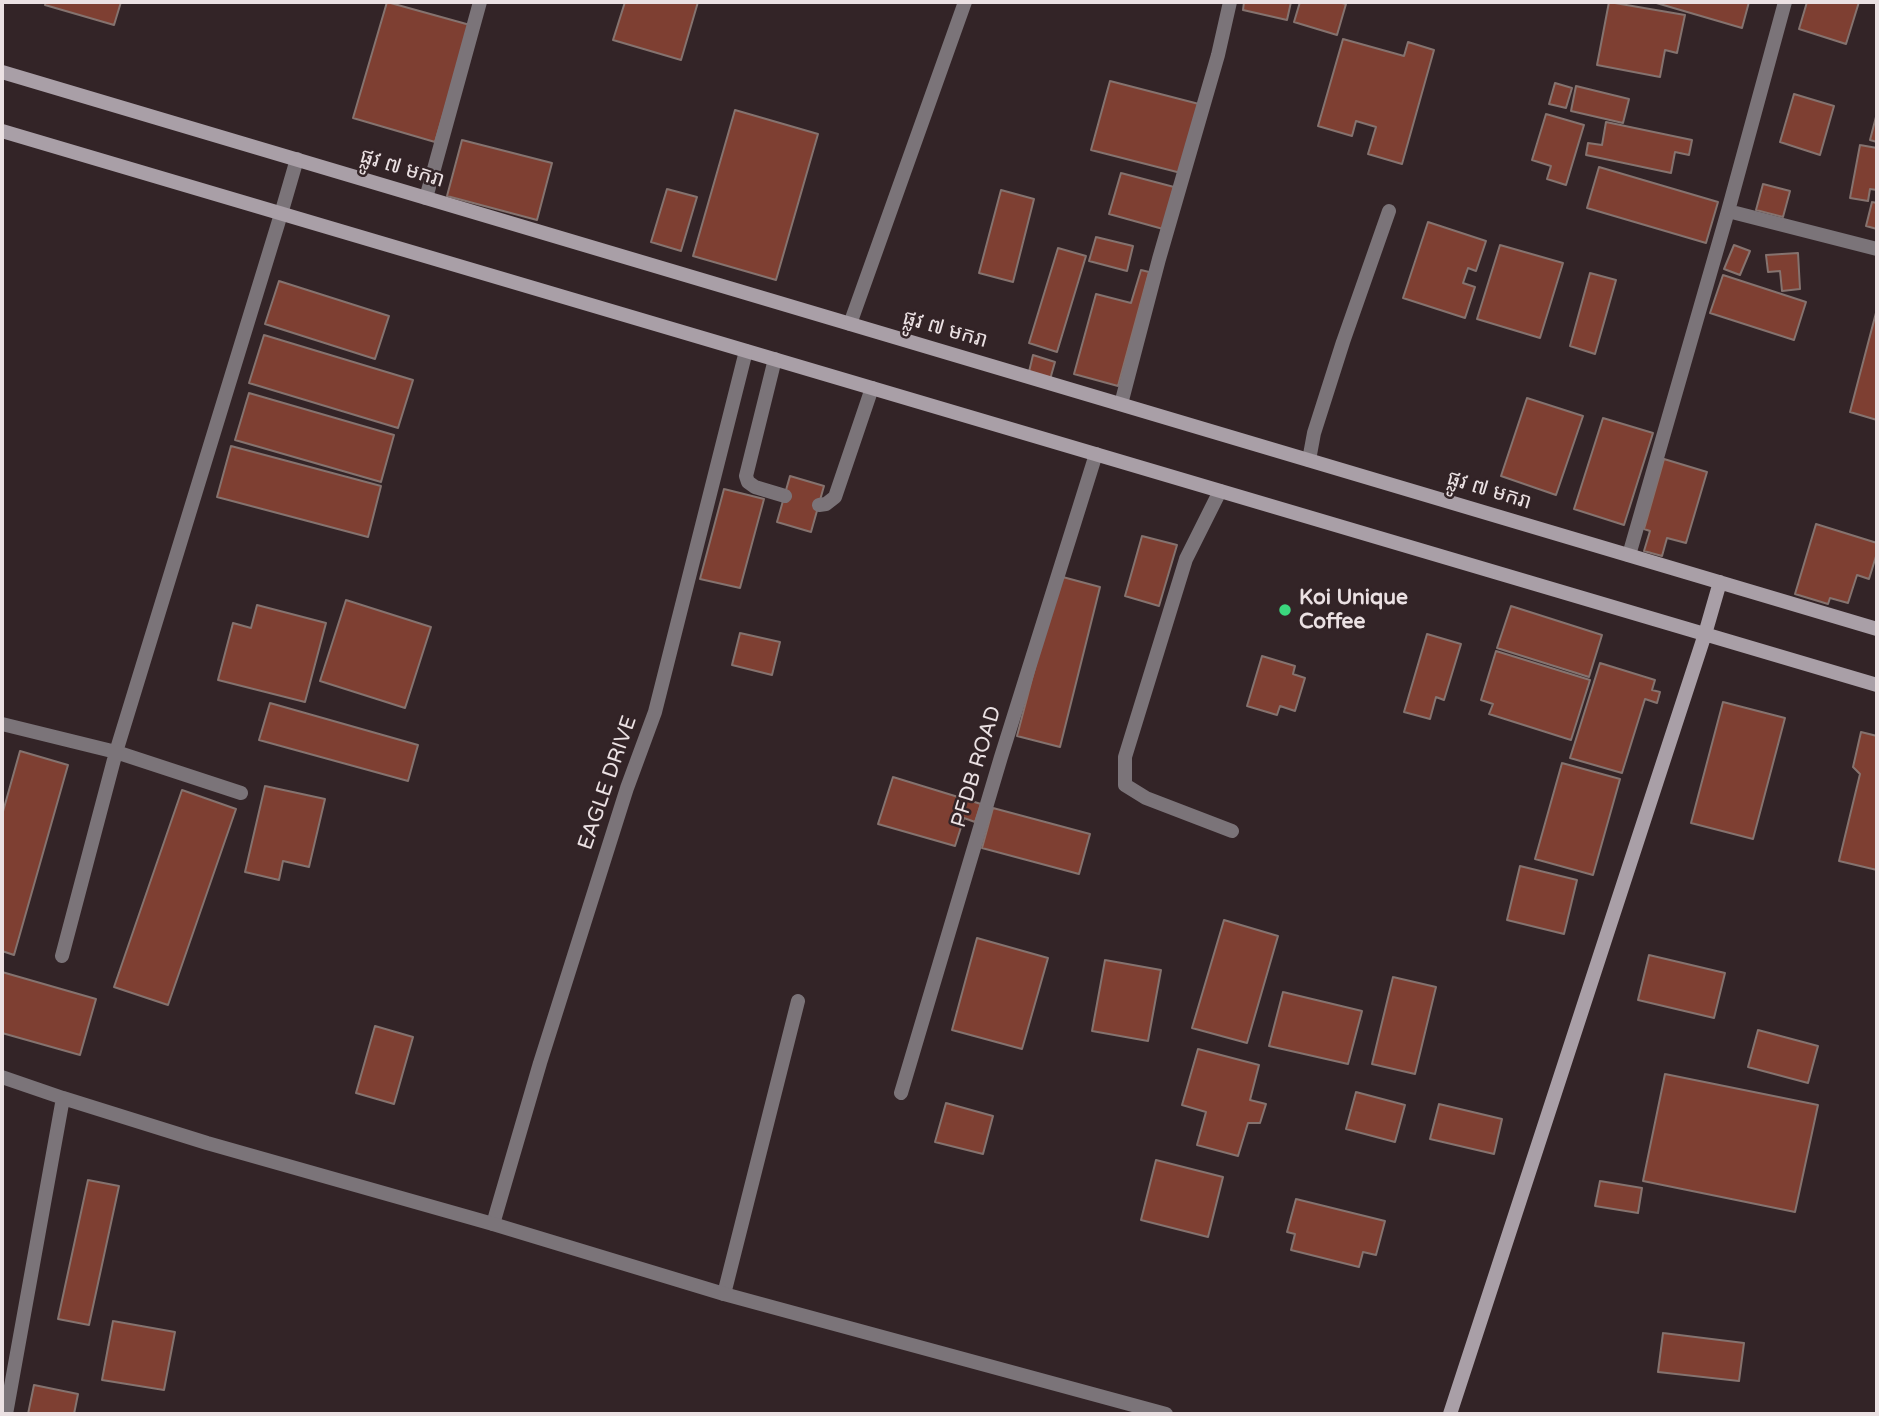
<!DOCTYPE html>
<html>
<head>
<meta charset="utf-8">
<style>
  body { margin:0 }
  #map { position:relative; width:1879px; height:1416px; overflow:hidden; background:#332427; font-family:"Varela Round",sans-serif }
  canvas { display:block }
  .frame { position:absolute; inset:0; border:4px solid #ebe1e3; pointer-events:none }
</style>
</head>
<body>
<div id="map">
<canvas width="1879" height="1416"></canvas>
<div class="frame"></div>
</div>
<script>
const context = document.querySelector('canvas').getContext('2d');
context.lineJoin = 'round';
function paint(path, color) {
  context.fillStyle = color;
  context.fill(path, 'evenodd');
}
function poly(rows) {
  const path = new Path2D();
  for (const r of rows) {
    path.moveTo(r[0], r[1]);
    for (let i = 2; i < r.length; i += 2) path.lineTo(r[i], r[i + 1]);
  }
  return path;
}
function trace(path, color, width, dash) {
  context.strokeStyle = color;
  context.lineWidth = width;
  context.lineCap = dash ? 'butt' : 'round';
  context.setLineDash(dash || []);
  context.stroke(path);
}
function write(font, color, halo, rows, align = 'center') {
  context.font = font + ' "Varela Round","Noto Sans Khmer",sans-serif';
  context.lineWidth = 5;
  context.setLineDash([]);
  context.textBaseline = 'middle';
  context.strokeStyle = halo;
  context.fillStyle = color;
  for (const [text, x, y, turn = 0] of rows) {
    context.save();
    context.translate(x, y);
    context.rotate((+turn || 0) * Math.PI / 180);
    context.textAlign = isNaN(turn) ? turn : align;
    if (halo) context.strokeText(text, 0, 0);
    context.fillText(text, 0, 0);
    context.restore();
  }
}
const building = poly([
  [46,2,121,2,114,25,45,5,46,2],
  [387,2,470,25,435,142,353,118,387,2],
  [625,2,698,2,681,60,613,40,625,2],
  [1244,2,1291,2,1287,20,1243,10,1244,2],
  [1300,2,1338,2,1346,4,1337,35,1294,22,1300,2],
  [1609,2,1685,15,1677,53,1665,50,1660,77,1597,65,1609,2],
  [1653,2,1749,2,1742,28,1653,2],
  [1807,2,1859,2,1846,44,1799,29,1807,2],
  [1343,39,1404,56,1408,42,1434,50,1402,164,1368,154,1376,127,1356,121,1352,136,1318,126,1343,39],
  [1110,81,1199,104,1181,173,1091,150,1110,81],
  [1555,83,1572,88,1566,108,1549,104,1555,83],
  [1576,86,1629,99,1623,123,1571,111,1576,86],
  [1794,94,1834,106,1820,155,1780,142,1794,94],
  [735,110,818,134,776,280,693,256,735,110],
  [1877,113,1877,142,1870,140,1877,113],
  [1546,114,1584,125,1566,185,1547,179,1551,166,1532,160,1546,114],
  [1606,122,1692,140,1689,155,1675,152,1671,173,1586,155,1588,143,1602,145,1606,122],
  [462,140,552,163,537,220,447,196,462,140],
  [1860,145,1877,148,1877,190,1870,189,1868,201,1850,198,1860,145],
  [1599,167,1718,202,1706,243,1587,208,1599,167],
  [1121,173,1174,187,1163,229,1109,214,1121,173],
  [1763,184,1790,191,1783,217,1756,210,1763,184],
  [667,189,697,197,681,251,651,242,667,189],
  [1001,190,1034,199,1013,282,979,273,1001,190],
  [1872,202,1877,203,1877,229,1866,226,1872,202],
  [1428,222,1486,241,1476,271,1468,268,1463,283,1475,287,1465,318,1403,298,1428,222],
  [1096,237,1133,246,1127,271,1089,261,1096,237],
  [1500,245,1563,263,1540,338,1477,319,1500,245],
  [1734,245,1750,251,1740,275,1724,269,1734,245],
  [1058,248,1086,256,1057,352,1029,343,1058,248],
  [1798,253,1800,289,1782,291,1780,271,1768,272,1766,255,1798,253],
  [1141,270,1149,272,1118,386,1074,374,1096,294,1131,303,1141,270],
  [1590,273,1616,280,1595,354,1570,346,1590,273],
  [1723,275,1806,302,1794,340,1710,313,1723,275],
  [279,281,389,316,375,359,265,324,279,281],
  [1877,309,1877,420,1850,412,1877,309],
  [264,335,413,380,398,428,249,383,264,335],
  [1033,355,1055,362,1049,383,1028,376,1033,355],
  [249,393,394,435,381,482,235,440,249,393],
  [1527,398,1583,416,1556,495,1501,476,1527,398],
  [1603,418,1653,433,1624,525,1574,509,1603,418],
  [231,446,381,486,368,537,217,497,231,446],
  [1664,459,1707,472,1686,543,1667,538,1662,556,1644,551,1650,531,1644,529,1664,459],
  [790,476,824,486,811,532,777,522,790,476],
  [724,489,764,499,740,588,700,579,724,489],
  [1816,524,1877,543,1877,553,1869,579,1857,575,1848,603,1830,598,1828,604,1795,594,1816,524],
  [1142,536,1177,545,1159,606,1125,596,1142,536],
  [1059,576,1100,587,1060,747,1017,736,1059,576],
  [346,600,431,627,405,708,320,681,346,600],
  [257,605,326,623,305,702,218,680,233,623,251,628,257,605],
  [1511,606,1602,635,1589,677,1497,648,1511,606],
  [740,633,780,642,772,675,732,665,740,633],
  [1427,634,1461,644,1444,700,1436,697,1430,719,1404,712,1427,634],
  [1496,651,1590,680,1571,740,1489,714,1493,704,1481,700,1496,651],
  [1262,656,1295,666,1293,674,1305,678,1295,711,1280,706,1277,715,1247,706,1262,656],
  [1600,663,1655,680,1652,690,1660,692,1657,703,1645,699,1622,773,1570,758,1600,663],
  [1723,702,1785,718,1753,839,1691,823,1723,702],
  [270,703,418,745,408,781,259,740,270,703],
  [1861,732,1877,736,1877,870,1839,861,1860,774,1853,767,1861,732],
  [20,751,68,765,14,955,2,951,2,815,20,751],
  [1562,763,1620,779,1593,875,1535,859,1562,763],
  [893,777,981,804,975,822,964,818,955,846,878,824,893,777],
  [265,786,325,799,309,867,283,861,279,880,245,872,265,786],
  [182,790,236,809,168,1005,114,987,182,790],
  [993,808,1090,834,1079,874,982,848,993,808],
  [1520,866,1577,880,1564,934,1507,920,1520,866],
  [1224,920,1278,936,1247,1043,1192,1028,1224,920],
  [977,938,1048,958,1022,1049,952,1030,977,938],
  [1649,955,1725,973,1714,1018,1638,1000,1649,955],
  [1105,960,1161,970,1148,1041,1092,1031,1105,960],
  [2,972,96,999,80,1055,2,1033,2,972],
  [1393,977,1436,987,1415,1074,1372,1064,1393,977],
  [1283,992,1362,1011,1348,1064,1269,1046,1283,992],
  [375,1026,413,1037,394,1104,356,1093,375,1026],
  [1758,1030,1818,1046,1808,1083,1748,1067,1758,1030],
  [1198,1049,1259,1065,1250,1100,1266,1104,1260,1123,1248,1123,1238,1156,1197,1145,1206,1112,1182,1105,1198,1049],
  [1665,1074,1818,1105,1795,1212,1643,1181,1665,1074],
  [1356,1092,1405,1105,1395,1142,1346,1129,1356,1092],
  [946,1103,993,1116,983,1154,935,1142,946,1103],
  [1439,1104,1502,1119,1494,1154,1430,1139,1439,1104],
  [1156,1160,1223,1177,1208,1237,1141,1220,1156,1160],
  [88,1180,119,1186,89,1325,58,1319,88,1180],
  [1600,1181,1642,1188,1638,1213,1595,1206,1600,1181],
  [1296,1199,1385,1221,1376,1255,1363,1252,1359,1267,1291,1250,1295,1234,1287,1232,1296,1199],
  [113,1321,175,1332,164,1390,102,1380,113,1321],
  [1663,1333,1744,1343,1739,1381,1658,1372,1663,1333],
  [34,1385,78,1394,74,1414,28,1414,34,1385]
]);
const lane = poly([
  [850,324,965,2],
  [775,359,746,476,748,482,755,487,785,496],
  [1220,491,1186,559,1125,757,1125,785,1146,798,1232,831],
  [819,505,826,504,835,497,872,388],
  [2,724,116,752,281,214,297,159],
  [62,956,116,752,241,793],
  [493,1224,540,1063,627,788,655,712,746,351],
  [724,1294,798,1001]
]);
const street = poly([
  [426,198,480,2],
  [1728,211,1877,249],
  [1121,404,1159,259,1218,55,1230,2],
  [1309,460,1314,433,1343,342,1389,211],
  [1629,555,1728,211,1785,2],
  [2,1077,63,1098,207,1143,493,1224,724,1294,1166,1414],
  [901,1093,1001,757,1096,454],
  [6,1414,63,1098]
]);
const secondary = poly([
  [2,72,1877,629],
  [2,131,1877,685],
  [1450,1414,1705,634,1720,582]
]);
const markers = [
  [1285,610,7,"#3bd77e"]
];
const streetNames = [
  ["ផ្លូវ ៧ មករា",402,169,17],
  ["ផ្លូវ ៧ មករា",945,330,16],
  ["ផ្លូវ ៧ មករា",1489,491,17],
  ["PFDB ROAD",977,767,-73],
  ["EAGLE DRIVE",608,783,-71]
];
const poiNames = [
  ["Koi Unique",1299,598],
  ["Coffee",1299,622]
];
paint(building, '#7e3f32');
trace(building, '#85736f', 2);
trace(lane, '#7b7479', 14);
trace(street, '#7b7479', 14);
trace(secondary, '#a99fa7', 14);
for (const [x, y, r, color] of markers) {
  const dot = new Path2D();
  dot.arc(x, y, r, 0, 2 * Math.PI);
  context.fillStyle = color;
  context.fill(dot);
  trace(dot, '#332427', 2.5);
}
write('21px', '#ebe1e3', '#332427', streetNames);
write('bold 21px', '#ebe1e3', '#332427', poiNames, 'left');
</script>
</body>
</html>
